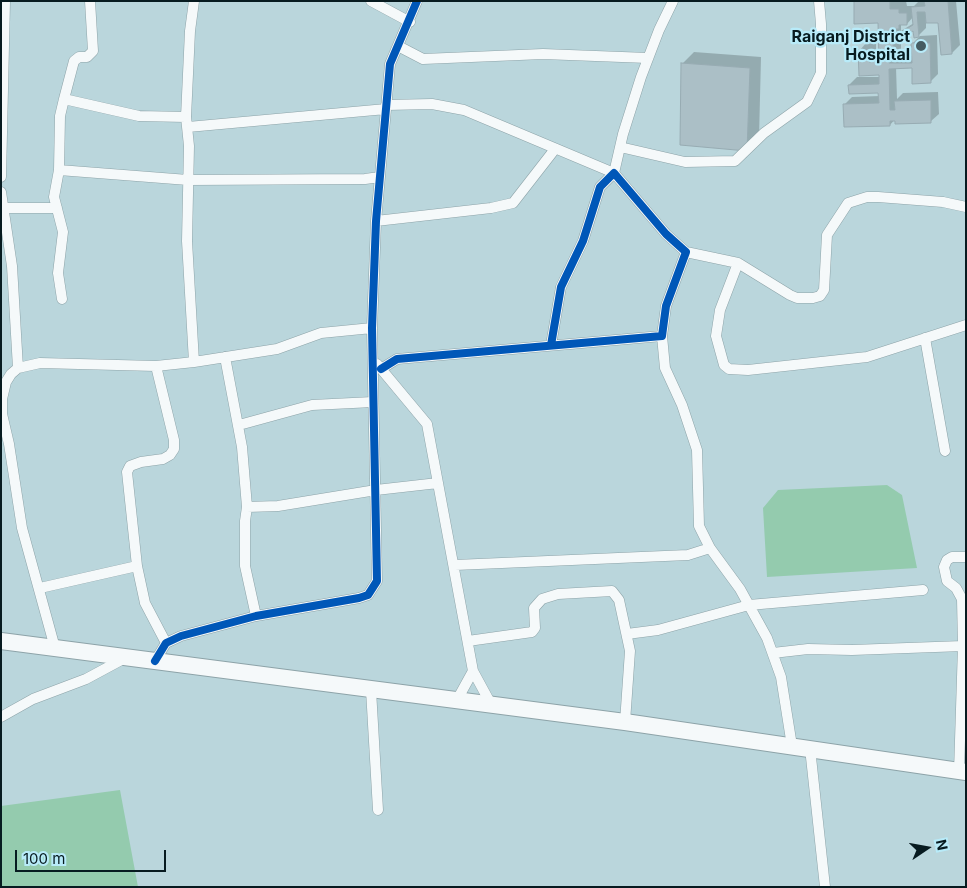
<!DOCTYPE html>
<html>
<head>
<meta charset="utf-8">
<style>
  body { margin:0 }
  #map { position:relative; width:967px; height:888px; overflow:hidden; background:#bad6dc; font-family:Inter,sans-serif }
  canvas { display:block }
  .frame { position:absolute; inset:0; border:2px solid #071b20; pointer-events:none }
  .north { position:absolute; left:902px; top:823px; width:50px; height:50px; -webkit-text-stroke:4px #b8ebf9; paint-order:stroke; rotate:78deg; font-size:14px; font-weight:700; line-height:20px; text-align:center; color:#071b20 }
  .north::after { content:''; display:block; margin:auto; width:18px; height:22px; background:#071b20; clip-path:polygon(50% 0,100% 100%,50% 72%,0 100%) }
  .scale { position:absolute; left:15px; top:850px; width:151px; height:22px; box-sizing:border-box; border:2px solid #071b20; border-top:0; padding-left:6px; font-size:15px; line-height:18px; white-space:nowrap; color:#071b20; -webkit-text-stroke:4px #b8ebf9; paint-order:stroke }
</style>
</head>
<body>
<div id="map">
<canvas width="967" height="888"></canvas>
<div class="frame"></div>
<div class="north">N</div>
<div class="scale">100 m</div>
</div>
<script>
const context = document.querySelector('canvas').getContext('2d');
context.lineJoin = 'round';
function paint(path, color) {
  context.fillStyle = color;
  context.fill(path, 'evenodd');
}
function poly(rows) {
  const path = new Path2D();
  for (const r of rows) {
    path.moveTo(r[0], r[1]);
    for (let i = 2; i < r.length; i += 2) path.lineTo(r[i], r[i + 1]);
  }
  return path;
}
function trace(path, color, width, dash) {
  context.strokeStyle = color;
  context.lineWidth = width;
  context.lineCap = dash ? 'butt' : 'round';
  context.setLineDash(dash || []);
  context.stroke(path);
}
function write(font, color, halo, rows, align = 'center') {
  context.font = font + ' Inter,sans-serif';
  context.lineWidth = 4.5;
  context.setLineDash([]);
  context.textBaseline = 'middle';
  context.strokeStyle = halo;
  context.fillStyle = color;
  for (const [text, x, y, turn = 0] of rows) {
    context.save();
    context.translate(x, y);
    context.rotate((+turn || 0) * Math.PI / 180);
    context.textAlign = isNaN(turn) ? turn : align;
    if (halo) context.strokeText(text, 0, 0);
    context.fillText(text, 0, 0);
    context.restore();
  }
}
const water = poly([
  [887,485,902,495,917,568,767,577,763,508,778,490],
  [120,790,138,887,1,887,1,806]
]);
const shadow = poly([
  [855,1,906,1,907,6,914,6,919,1,956,1,960,45,952,53,940,21,926,22,926,28,918,36,915,29,901,38,901,49,896,53,897,56,913,56,912,44,920,36,937,35,938,74,930,82,913,67,896,67,897,99,903,93,938,92,939,114,931,121,896,118,890,125,844,105,852,97,880,96,880,92,849,85,857,77,880,77,880,74,860,74,860,50,867,42,876,42,876,54,880,54,879,22],
  [913,17,914,23,901,31,901,25,907,24],
  [694,52,761,57,759,138,747,150,682,64]
]);
const building = poly([
  [854,1,890,1,890,9,899,9,899,13,907,13,907,25,899,25,899,29,893,29,893,37,913,25,911,7,925,6,924,1,948,1,952,54,941,55,938,23,926,23,925,12,917,12,919,37,914,38,913,31,893,43,894,58,889,58,889,63,912,63,911,43,930,43,931,83,912,84,912,68,889,69,890,110,895,110,894,101,931,100,931,123,895,124,895,121,890,121,890,126,844,127,843,104,879,103,878,93,849,94,848,85,879,84,879,75,859,76,858,50,869,50,869,62,879,61,878,23,854,24,854,1],
  [681,63,750,68,747,151,680,145,681,63]
]);
const minor = poly([
  [90,1,93,51,87,57,79,57,74,61,64,99,139,116,186,117],
  [194,1,190,31,186,117,189,146,187,241,194,362],
  [371,1,410,22],
  [398,46,423,59,543,54,648,58],
  [188,127,386,109,386,105,432,104,464,110,614,173,623,134,641,77,659,30,673,1],
  [620,147,685,162,735,161,764,133,807,102,821,73,821,24,819,1],
  [59,170,188,180,365,179,380,177],
  [1,177,5,1],
  [1,192,12,266,18,368],
  [4,208,57,208],
  [376,221,491,208,513,203,555,149],
  [686,252,738,263,720,310,716,336,724,365,729,369,748,370,867,357,966,325],
  [738,263,790,295,797,298,813,298,820,296,824,290,827,235,848,203,867,197,878,197,943,202,966,207],
  [62,299,58,273,63,232,54,197,59,170,60,116,64,99],
  [662,336,665,368,682,405,697,450,699,526,710,548,740,589,767,638,781,677,792,746],
  [925,338,945,451],
  [225,357,242,447,247,507,245,521,245,566,256,616],
  [377,364,427,424,473,671,492,706],
  [381,369,397,359,662,336,666,306,686,252,666,234,614,173,600,187,583,241,561,287,551,345],
  [239,425,312,405,373,402],
  [247,507,278,506,376,490,438,483],
  [455,565,688,555,710,548],
  [137,566,127,472,130,466,141,462,163,459,170,455,174,449,174,440,156,366],
  [40,588,137,566,145,603,166,643],
  [627,634,658,630,749,605,923,590],
  [468,641,532,632,535,628,534,608,542,599,558,594,612,591,619,600,630,651,625,722],
  [963,646,962,599,956,588,947,581,944,567,947,560,952,557,966,557],
  [55,648,22,528,9,444,2,414,2,399,6,382,11,374,18,368,40,363,156,366,194,362,277,349,321,333,372,328],
  [773,653,808,649,852,650,963,646,959,772],
  [155,661,166,643,181,636,256,616,359,598,368,595,377,581,372,328,376,221,390,64,417,1],
  [371,690,378,810],
  [457,700,473,671],
  [1,717,33,699,86,679,125,658],
  [810,748,825,887]
]);
const primary = poly([
  [1,641,625,722,966,772]
]);
const cycleway = poly([
  [381,369,397,359,662,336,666,306,686,252,666,234,614,173,600,187,583,241,561,287,551,345],
  [155,661,166,643,181,636,256,616,359,598,368,595,377,581,372,328,376,221,390,64,417,1]
]);
const markers = [
  [921,46,6,"#465c62"]
];
const poiNames = [
  ["Raiganj District",910,37],
  ["Hospital",910,55]
];
paint(water, '#94cbae');
paint(shadow, '#0003');
paint(building, '#abbfc6');
trace(building, '#97abb2', 1);
trace(minor, '#8da3a8', 11);
trace(primary, '#8da3a8', 18);
trace(minor, '#f5f9fa', 10);
trace(primary, '#f5f9fa', 16);
trace(cycleway, '#0057b8', 8);
for (const [x, y, r, color] of markers) {
  const dot = new Path2D();
  dot.arc(x, y, r, 0, 2 * Math.PI);
  context.fillStyle = color;
  context.fill(dot);
  trace(dot, '#b8ebf9', 2);
}
write('bold 16px', '#071b20', '#b8ebf9', poiNames, 'right');
</script>
</body>
</html>
